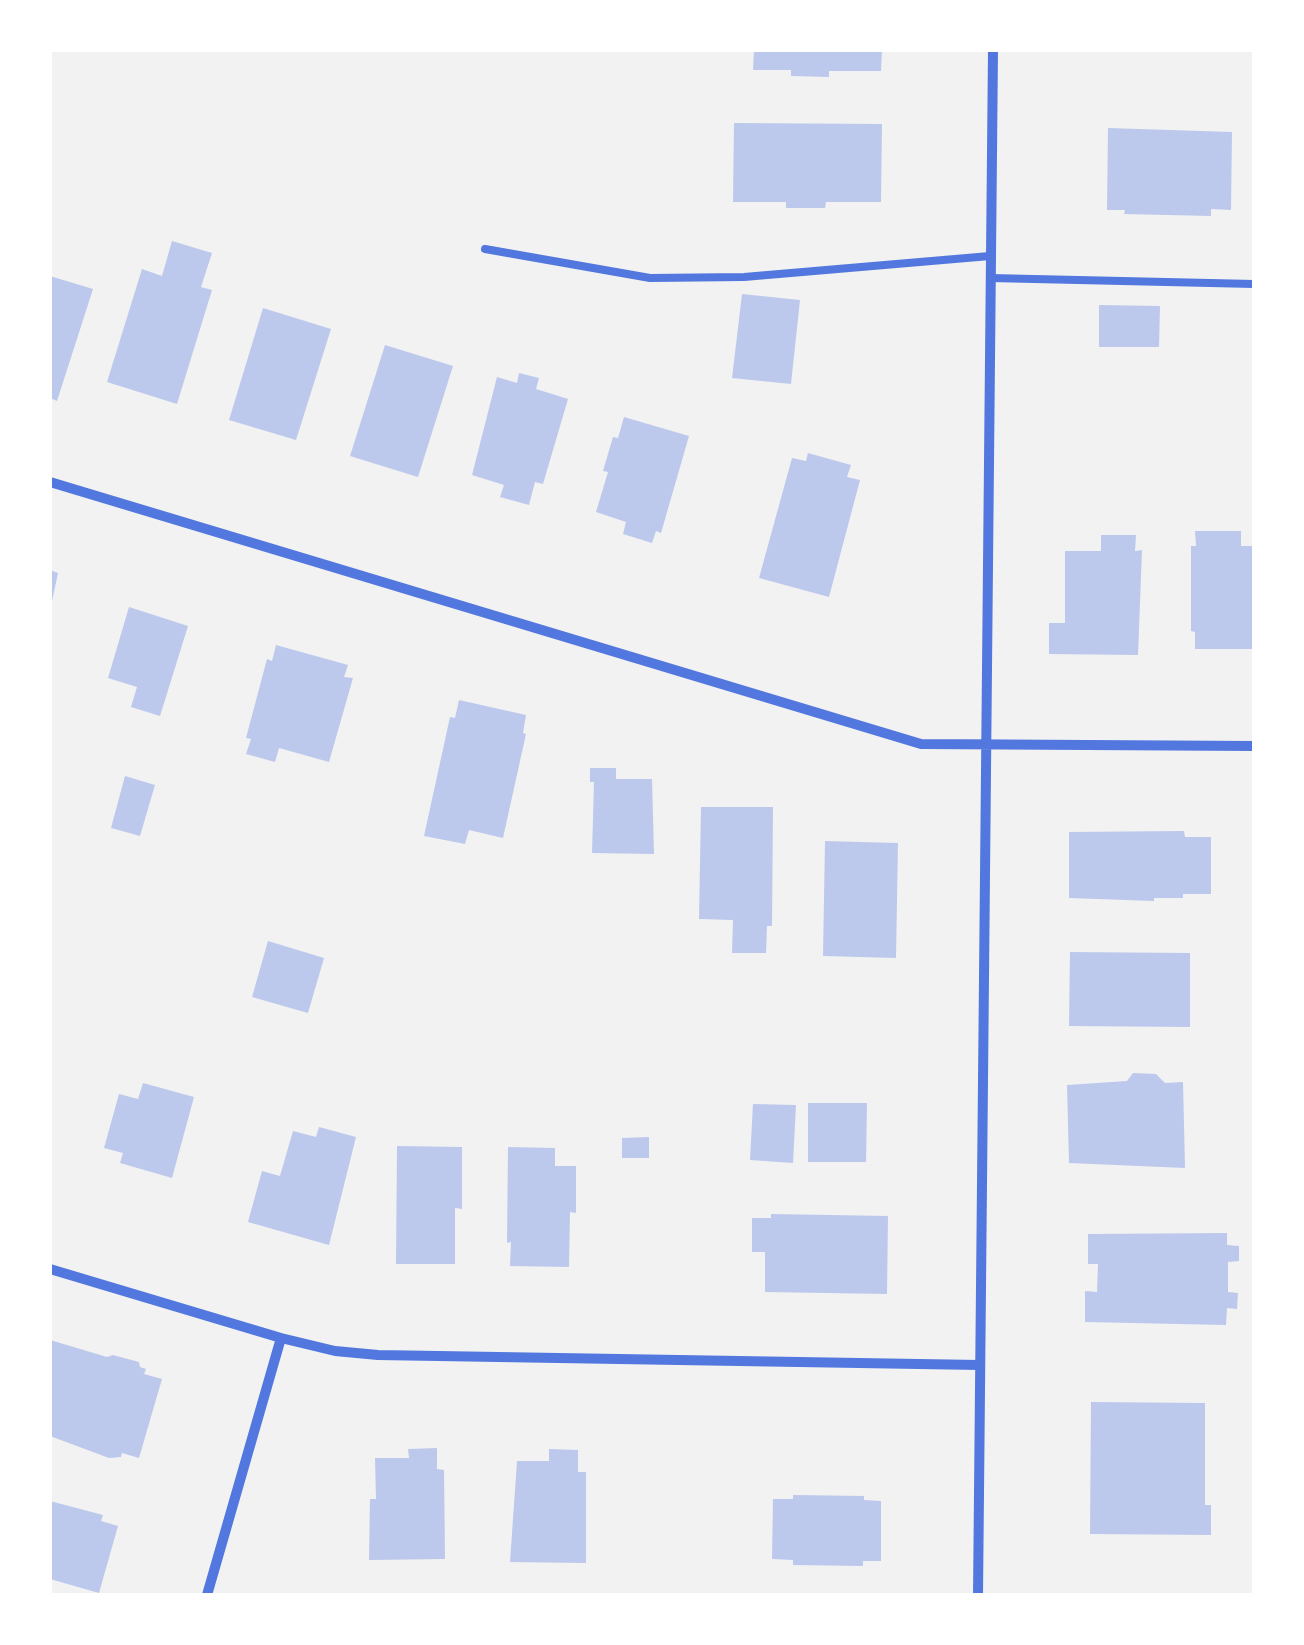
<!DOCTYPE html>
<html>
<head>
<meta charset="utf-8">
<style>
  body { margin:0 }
  #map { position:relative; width:1304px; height:1645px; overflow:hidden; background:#f2f2f2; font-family:"Alegreya Sans",sans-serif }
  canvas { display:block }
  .frame { position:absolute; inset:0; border:52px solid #fff; pointer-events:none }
</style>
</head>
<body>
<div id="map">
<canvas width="1304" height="1645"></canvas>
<div class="frame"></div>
</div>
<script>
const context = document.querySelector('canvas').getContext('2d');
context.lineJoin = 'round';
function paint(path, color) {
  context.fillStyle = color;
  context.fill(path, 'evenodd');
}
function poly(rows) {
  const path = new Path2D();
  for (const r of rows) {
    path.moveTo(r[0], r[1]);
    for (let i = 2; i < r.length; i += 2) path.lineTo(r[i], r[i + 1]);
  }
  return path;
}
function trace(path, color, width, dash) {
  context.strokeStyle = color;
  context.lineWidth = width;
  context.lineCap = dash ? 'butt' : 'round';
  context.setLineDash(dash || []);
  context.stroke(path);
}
const building = poly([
  [754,50,882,50,881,71,829,71,829,77,791,76,791,70,753,70],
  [734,123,882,124,881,202,826,202,825,208,786,208,786,202,733,202],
  [1108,128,1232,132,1231,210,1211,209,1211,216,1124,214,1125,210,1107,210],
  [172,241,212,253,201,287,212,290,177,404,107,382,142,269,162,276],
  [50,276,93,289,57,401,50,398],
  [742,294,800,300,791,384,732,378],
  [1099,305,1160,306,1159,347,1099,347],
  [263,308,331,329,296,440,229,420],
  [385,345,453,366,418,477,350,456],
  [519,373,539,378,536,389,568,399,543,484,535,482,529,505,500,497,504,485,472,475,497,377,517,383],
  [624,417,689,436,661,533,656,531,652,543,623,534,626,522,596,512,608,472,603,471,613,437,618,438],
  [808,453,851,465,847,477,860,480,829,597,759,578,792,458,806,461],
  [1195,531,1241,531,1241,546,1254,546,1254,649,1195,649,1195,632,1191,631,1191,546,1196,546],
  [1101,535,1136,535,1135,551,1142,550,1138,655,1049,654,1049,623,1065,623,1065,551,1101,551],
  [50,570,58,573,51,606,50,605],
  [129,607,188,626,160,716,131,707,137,687,108,678],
  [276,645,348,665,344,677,353,678,329,762,279,748,275,762,246,754,251,739,246,738,267,659,272,661],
  [459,700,526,715,523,733,526,734,503,838,469,830,465,844,424,836,450,717,455,718],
  [590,768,616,768,616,779,652,779,654,854,592,853,594,782,590,782],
  [125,776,155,785,140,836,111,828],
  [701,807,773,807,772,926,767,926,766,953,732,953,733,920,699,919],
  [1184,831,1185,837,1211,837,1211,894,1183,894,1183,898,1154,898,1154,901,1069,898,1069,832],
  [825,841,898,843,896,958,823,956],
  [268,941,324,958,308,1013,252,997],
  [1070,952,1190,953,1190,1027,1069,1026],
  [1133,1073,1156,1074,1165,1083,1183,1082,1185,1168,1069,1163,1067,1085,1127,1081],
  [143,1083,194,1097,172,1178,120,1163,123,1153,104,1148,119,1094,138,1099],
  [808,1103,867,1103,866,1162,808,1162],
  [753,1104,796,1105,793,1163,750,1160],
  [319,1127,356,1137,329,1245,248,1222,262,1171,280,1176,293,1131,316,1137],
  [649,1137,649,1158,622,1158,622,1138],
  [397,1146,462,1147,462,1209,455,1208,455,1264,396,1264],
  [508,1147,555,1148,555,1166,576,1166,576,1213,570,1212,569,1267,510,1266,511,1242,507,1243],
  [771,1214,888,1216,887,1294,765,1292,765,1252,752,1252,752,1218,771,1218],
  [1227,1233,1227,1245,1239,1246,1239,1261,1228,1262,1228,1292,1238,1293,1237,1309,1227,1308,1226,1325,1085,1322,1085,1291,1097,1292,1098,1264,1088,1264,1088,1234],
  [50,1340,107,1357,113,1355,139,1362,140,1367,146,1369,144,1374,162,1379,139,1458,122,1453,121,1457,109,1458,50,1436],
  [1091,1402,1205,1403,1205,1505,1211,1505,1211,1535,1090,1534],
  [437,1448,437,1469,444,1470,445,1559,369,1560,370,1499,376,1499,375,1458,409,1458,408,1449],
  [549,1449,578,1450,578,1472,586,1472,586,1563,510,1562,517,1461,549,1461],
  [793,1495,864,1496,864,1500,881,1501,881,1561,863,1561,863,1566,793,1565,793,1560,772,1559,773,1499,793,1499],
  [50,1501,103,1515,101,1521,118,1526,99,1593,50,1579]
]);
const service = poly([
  [485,249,650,278,744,277,990,256],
  [990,278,1254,284]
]);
const minor = poly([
  [50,482,921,744,1254,746],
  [50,1269,281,1338,335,1351,378,1355,979,1365],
  [207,1595,281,1338],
  [978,1595,993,50]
]);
paint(building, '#bdc9ec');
trace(service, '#5277de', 8);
trace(minor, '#5277de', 10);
</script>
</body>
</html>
